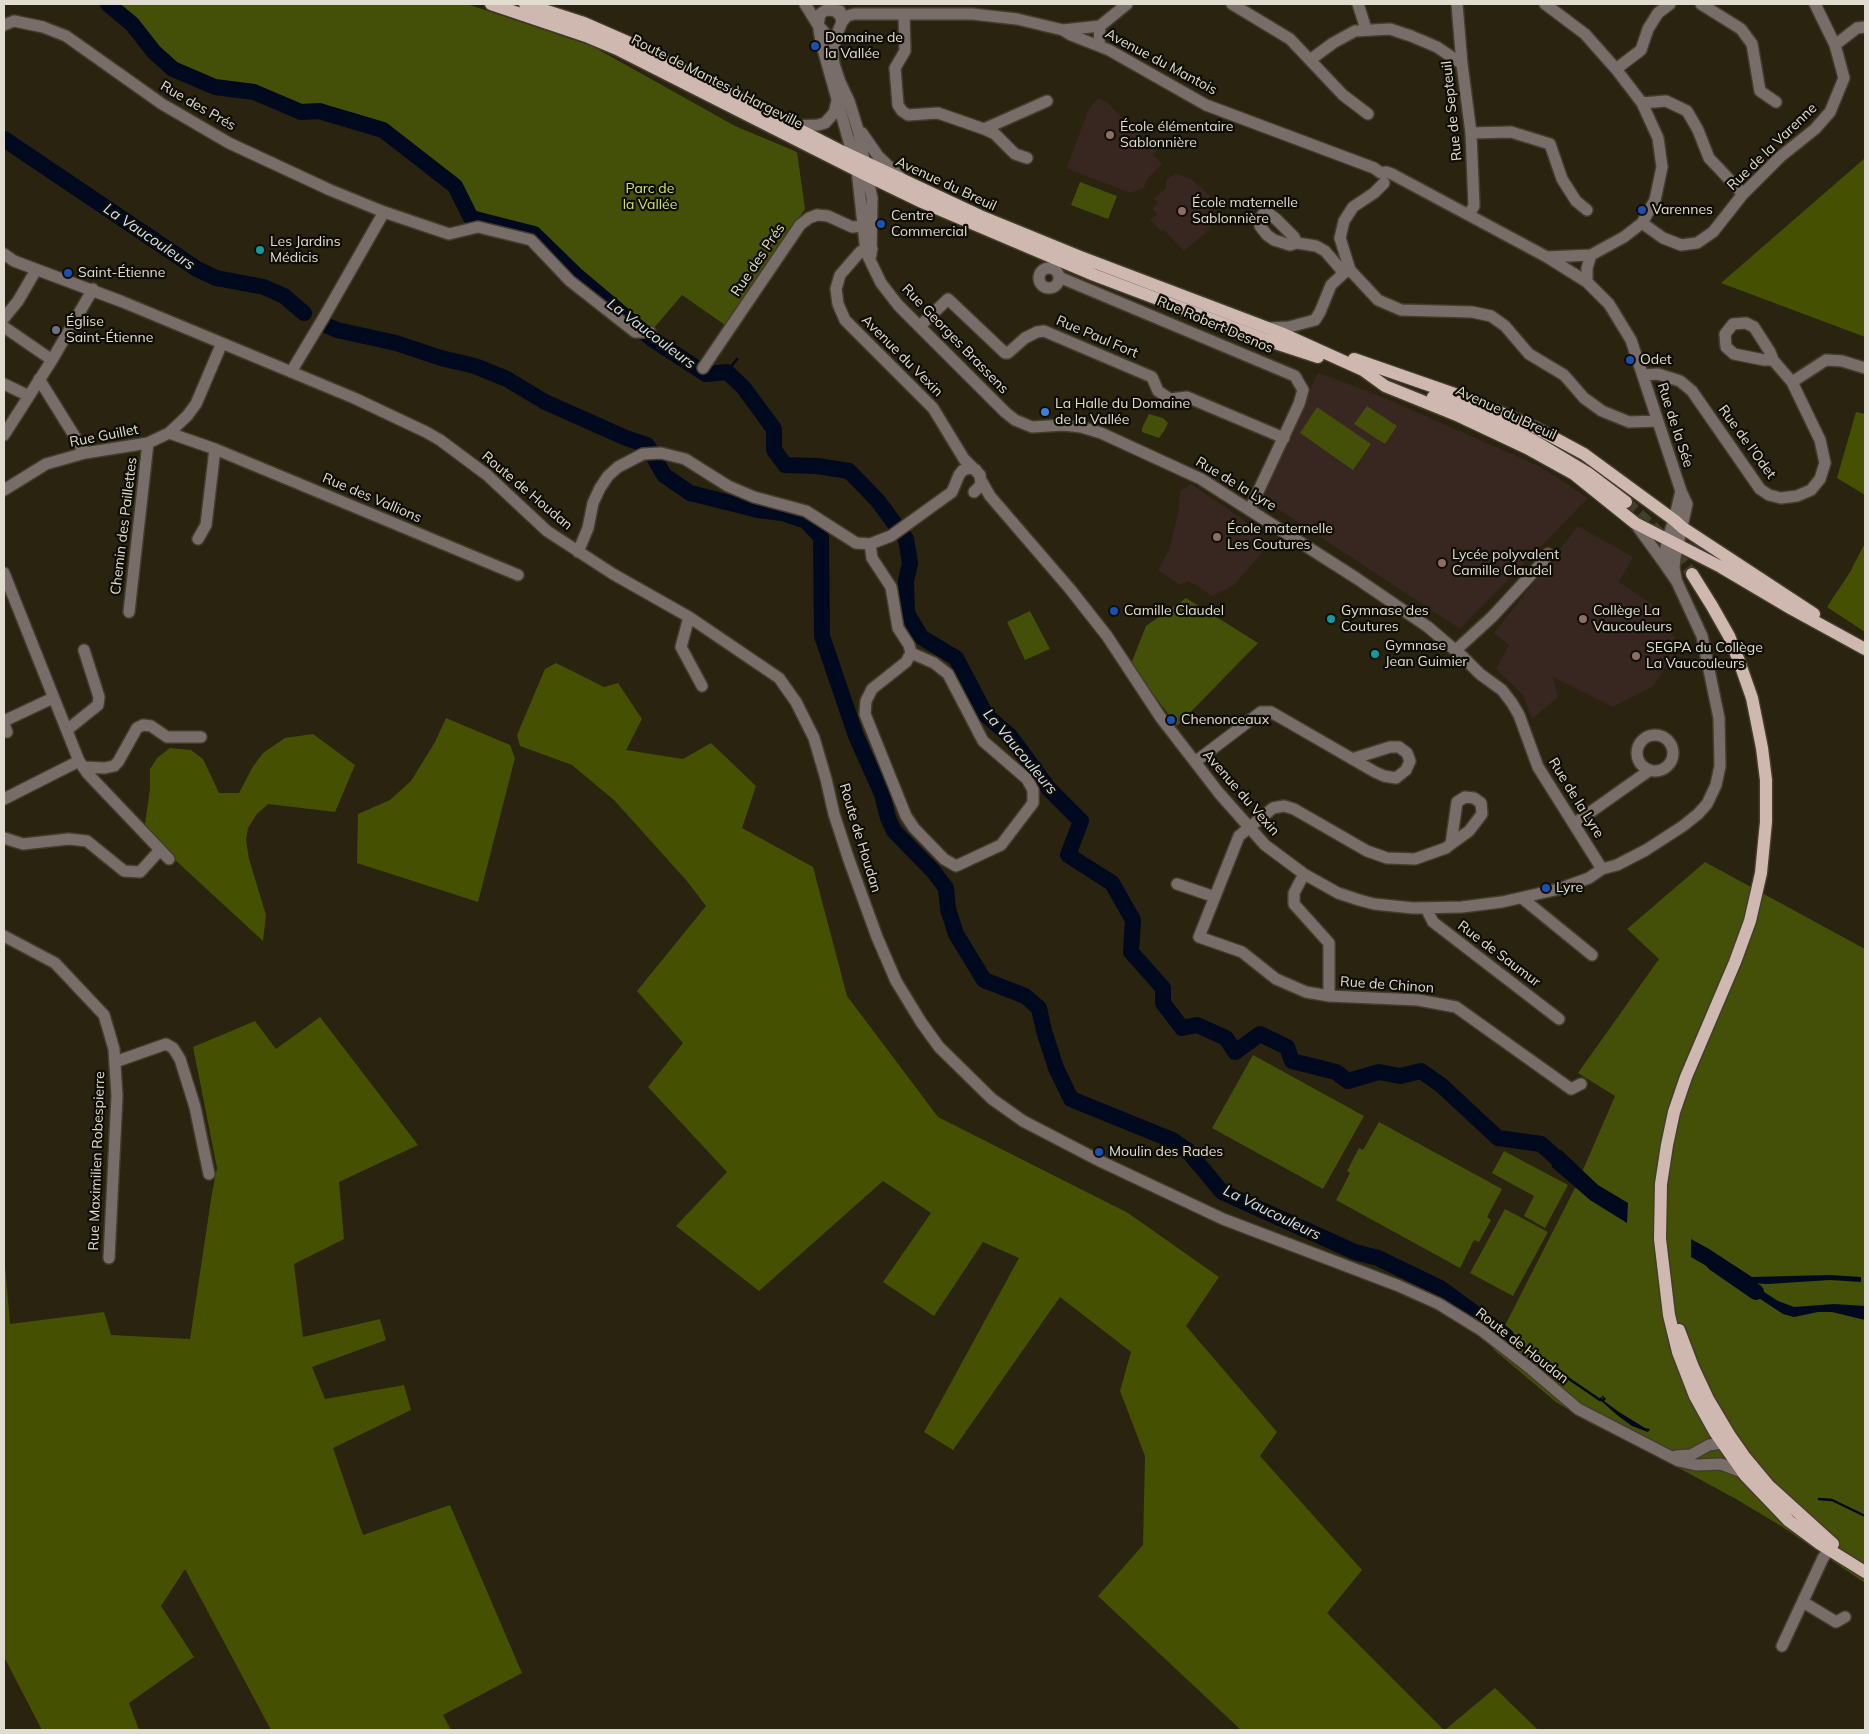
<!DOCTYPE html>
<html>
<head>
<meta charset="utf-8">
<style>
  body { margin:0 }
  #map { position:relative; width:1869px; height:1734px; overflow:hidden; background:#292310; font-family:Mulish,sans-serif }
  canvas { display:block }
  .frame { position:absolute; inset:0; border:5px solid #e0ddd0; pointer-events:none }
</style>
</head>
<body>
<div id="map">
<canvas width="1869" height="1734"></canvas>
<div class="frame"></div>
</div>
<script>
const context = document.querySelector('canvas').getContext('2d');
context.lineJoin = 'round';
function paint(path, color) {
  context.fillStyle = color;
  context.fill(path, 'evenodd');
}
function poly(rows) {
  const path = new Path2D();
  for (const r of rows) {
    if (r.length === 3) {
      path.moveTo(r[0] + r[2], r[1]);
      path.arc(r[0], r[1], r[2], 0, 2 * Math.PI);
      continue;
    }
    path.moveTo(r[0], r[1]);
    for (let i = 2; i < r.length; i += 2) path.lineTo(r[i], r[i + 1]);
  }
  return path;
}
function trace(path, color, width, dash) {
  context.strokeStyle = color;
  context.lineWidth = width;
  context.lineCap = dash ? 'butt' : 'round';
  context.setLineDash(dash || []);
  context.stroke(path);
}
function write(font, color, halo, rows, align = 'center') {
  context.font = font + ' Mulish,sans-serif';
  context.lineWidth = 4.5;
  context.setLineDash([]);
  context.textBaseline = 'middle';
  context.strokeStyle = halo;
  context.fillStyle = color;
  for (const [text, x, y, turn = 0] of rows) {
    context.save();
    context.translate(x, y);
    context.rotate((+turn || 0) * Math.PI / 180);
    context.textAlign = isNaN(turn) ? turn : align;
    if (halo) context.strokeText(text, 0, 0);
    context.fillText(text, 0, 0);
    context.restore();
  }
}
const education = poly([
  [1098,98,1107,102,1124,120,1126,119,1156,151,1153,154,1162,164,1147,179,1144,188,1130,193,1066,168,1089,109],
  [1176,173,1191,179,1209,195,1210,229,1184,251,1163,229,1161,231,1150,220,1157,214,1152,208,1158,203,1154,199,1166,188,1166,180],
  [1318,372,1394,402,1541,467,1588,498,1460,629,1261,498],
  [1191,484,1240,517,1254,531,1271,542,1234,585,1212,596,1189,581,1180,585,1158,570,1169,550,1179,509,1180,491],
  [1578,526,1633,557,1619,582,1652,604,1680,646,1653,686,1613,707,1553,677,1558,697,1532,719,1523,695,1496,669,1509,645,1494,633]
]);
const green = poly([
  [102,4,467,4,592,46,735,126,797,152,805,209,725,325,682,295,654,328,640,324,527,229,471,209,455,180,398,141,277,106,182,75],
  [1080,182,1117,196,1108,219,1071,205],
  [1367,406,1397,426,1385,444,1354,424],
  [1317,407,1371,444,1353,470,1300,433],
  [1149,414,1163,418,1168,423,1164,431,1159,438,1142,432,1142,428],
  [1186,598,1258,643,1177,726,1131,664,1146,626],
  [1030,611,1050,649,1025,660,1007,622],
  [1705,862,1865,949,1865,1583,1781,1526,1736,1499,1642,1448,1590,1423,1556,1402,1493,1349,1576,1186,1615,1096,1578,1073,1659,959,1627,929],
  [1253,1055,1364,1116,1323,1189,1212,1128],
  [1379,1122,1502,1189,1487,1217,1491,1220,1479,1242,1474,1240,1460,1268,1336,1200,1350,1173,1347,1171,1359,1148,1363,1150],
  [1504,1151,1568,1185,1545,1228,1524,1216,1534,1196,1492,1173],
  [1505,1209,1548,1232,1513,1296,1470,1273]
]);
const forest = poly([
  [1865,158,1865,337,1721,283],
  [1856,412,1865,414,1865,495,1837,478],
  [1865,543,1865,632,1827,607,1850,572],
  [556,663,604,687,618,683,642,719,626,750,683,759,711,743,756,786,742,828,813,867,847,996,938,1117,1128,1213,1219,1277,1186,1326,1277,1432,1260,1456,1362,1570,1327,1613,1444,1730,1241,1730,1098,1596,1143,1545,1145,1456,1120,1391,1131,1352,1060,1297,953,1450,924,1432,1019,1258,983,1242,934,1316,883,1282,931,1213,883,1181,759,1291,676,1226,727,1172,648,1087,683,1043,637,991,706,906,686,880,614,800,572,765,520,746,517,735,545,669],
  [446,718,510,745,515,758,478,902,357,863,358,814,390,800,411,781,435,742],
  [313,734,355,765,335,812,268,804,257,814,248,828,246,840,249,859,266,915,263,941,174,859,145,824,150,789,150,769,157,758,170,748,191,750,203,759,219,793,239,793,252,768,263,753,285,738],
  [320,1017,418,1145,339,1182,344,1239,294,1264,303,1337,380,1319,386,1340,312,1367,325,1399,404,1385,411,1410,333,1448,363,1535,450,1505,522,1673,443,1715,451,1730,271,1730,185,1569,161,1606,194,1657,129,1703,139,1730,42,1730,4,1657,4,1253,10,1324,104,1312,111,1335,190,1339,212,1193,217,1168,193,1047,255,1021,276,1049],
  [1495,1688,1538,1730,1445,1730]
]);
const water = poly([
  [1561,1150,1598,1185,1628,1203,1627,1223,1590,1200,1552,1167,1551,1158],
  [1691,1239,1709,1249,1752,1277,1830,1275,1861,1277,1861,1282,1830,1280,1768,1284,1750,1283,1778,1301,1794,1307,1834,1304,1865,1306,1865,1320,1832,1312,1818,1312,1794,1317,1783,1314,1736,1283,1739,1278,1710,1268,1691,1257],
  [1602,1395,1606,1399,1604,1401,1619,1412,1645,1428,1650,1429,1648,1432,1632,1426,1617,1415,1599,1399,1601,1397,1603,1400]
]);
const stream = poly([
  [727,372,737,359],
  [1506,1336,1600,1400],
  [1819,1499,1832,1500,1865,1516]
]);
const river = poly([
  [108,4,132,24,154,52,173,69,215,87,254,92,301,112,319,111,383,130,455,186,471,218,534,234,575,274,652,339,706,374,727,372,743,387,774,429,774,450,785,465,817,466,849,471,878,501,906,539,910,563,906,581,907,613,921,637,956,658,986,715,1010,736,1049,789,1081,821,1068,855,1112,883,1133,920,1131,952,1163,988,1163,1003,1182,1028,1197,1025,1226,1038,1235,1052,1260,1034,1287,1047,1292,1061,1336,1072,1348,1081,1379,1072,1400,1076,1421,1071,1441,1085,1498,1138,1541,1144,1569,1169],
  [4,139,197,269,216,278,264,287,284,296,304,313],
  [323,324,337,330,396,343,441,358,475,366,507,379,545,402,626,438,647,445,664,475,690,493,758,510,782,513,806,521,821,537,822,636,856,736,882,794,888,818,894,831,933,871,946,888,948,909,956,934,984,980,1025,996,1039,1008,1044,1031,1056,1068,1071,1099,1172,1140,1187,1150,1222,1192,1355,1252,1378,1258,1440,1288,1506,1336],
  [1714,1263,1756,1292]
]);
const majorTunnel = poly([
  [1626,502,1659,533,1692,574]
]);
const minor = poly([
  [805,4,818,25],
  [1232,4,1290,39,1343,95,1368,114],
  [1358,4,1366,29],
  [1457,4,1462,64,1471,133,1474,206,1469,214],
  [1701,4,1741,29,1752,44,1760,91,1776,102],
  [834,10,840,15,842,22,836,36,833,54,834,64,840,82,849,101,858,130,872,198,871,255],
  [904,14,905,51,895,68,898,105,902,111,908,115,938,113,984,129,995,134,1015,154,1027,158],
  [842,22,847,16,854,14,972,14,1017,19,1063,30,1071,35,1109,50,1206,105,1374,168,1381,173,1386,172,1392,174,1547,257,1591,255,1624,237,1642,223,1655,200,1662,167,1658,138,1642,103,1616,69,1585,34,1545,4],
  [4,25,14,21,43,27,66,36,162,104,229,143,330,190,384,212,449,234,478,227,531,240,570,281,635,332,650,332],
  [819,29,821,42,857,170,866,252,881,283,898,305,1005,412,1015,420,1032,427,1064,425,1081,427,1101,433,1201,479,1356,578,1428,627,1462,656,1480,674,1502,690,1512,703,1519,715,1538,767,1602,869],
  [1063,30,1100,26],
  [825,33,818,25,820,14,826,10,840,11],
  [1099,45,1100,26,1127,4],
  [1835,45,1857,28,1865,27],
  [1310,60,1333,43,1355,31,1390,29,1411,36,1437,47,1462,64],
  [1616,69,1641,50,1648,29,1658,13,1670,4],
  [1642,103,1666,101,1687,111,1698,130,1709,158,1743,194],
  [793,126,818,125,825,123,834,113,837,101],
  [984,129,1047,101],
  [862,133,878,156,900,177],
  [1471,133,1511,132,1550,144,1562,179,1576,201,1587,210],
  [1384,183,1374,193,1353,207,1344,221,1340,238,1350,270,1378,300,1401,310,1472,312,1491,316,1505,326,1529,354,1564,375,1584,398,1602,411,1629,422,1658,421],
  [1642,223,1663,238,1681,245,1697,243,1713,232,1743,194,1780,157,1815,129,1830,112,1844,78,1835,45,1815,4],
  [1297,243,1294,237,1276,219,1268,213,1263,214,1260,219,1260,226,1267,235,1274,240,1290,245,1297,243,1316,246,1325,251,1344,273,1350,270],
  [872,249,865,249,860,252,840,275,836,289,838,304,845,320,933,408,964,459,980,475,981,485,974,492],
  [4,254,14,261,123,302,354,398,426,432,440,440,487,475,547,531,613,574,689,617,779,678,796,702,814,738,826,779,834,814,849,860,877,937,896,981,921,1022,939,1047,992,1099,1023,1121,1102,1162,1223,1219,1399,1286,1439,1304,1481,1330,1531,1369,1578,1409,1679,1461,1696,1465,1721,1464,1742,1472],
  [1049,278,10],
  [1059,277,1295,376,1303,390,1299,404,1250,509],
  [1587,282,1587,268,1591,255],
  [4,318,18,301,36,270],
  [920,326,948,299,1005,353,1008,353,1025,338,1037,332,1044,331,1152,377,1158,391,1170,399,1187,397,1284,438],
  [4,327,52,360],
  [1269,328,1289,327,1315,320,1320,312,1331,285,1344,273],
  [703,368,800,225,809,218,817,215,828,216,852,227,870,226],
  [291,372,324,317,384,212],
  [1643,375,1658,374,1680,381,1692,391,1760,489,1769,495,1781,498,1797,496,1811,490,1820,479,1825,463,1820,440,1792,382,1773,360,1770,352,1754,327,1746,323,1733,324,1725,334,1726,347,1734,354,1764,360,1773,360],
  [39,379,85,453],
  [1792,382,1826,360,1842,361,1865,368],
  [4,384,29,396],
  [169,433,215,449,297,483,518,575],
  [4,435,52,360,93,289],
  [982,482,990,496,1070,589,1107,636,1161,718,1219,793,1265,845,1304,874,1338,893,1359,900,1374,904,1413,908,1462,907,1502,902,1559,889,1589,878,1602,869,1617,865,1646,850,1683,826,1698,814,1707,804,1716,785,1720,766,1719,718,1702,636,1677,582,1664,563,1667,541,1674,520,1681,491,1631,340,1609,304,1587,282,1547,257],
  [4,490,46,464,85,453,148,443,169,433,187,416,196,404,222,343],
  [1635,523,1664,563],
  [198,539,206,525,215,449],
  [870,544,872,558,891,587,898,628,909,645,911,653,906,662,872,689,866,701,865,714,906,816,914,828,944,859,956,866,1001,845,1033,803,1033,790,1027,779,983,741,948,674,934,663,911,653],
  [578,552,588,528,593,503,600,488,608,476,618,467,643,454,661,453,685,459,728,486,754,497,806,511,856,543,870,544,891,536,952,492,959,475,963,470,970,468,976,470],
  [4,573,79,761,88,774,169,859],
  [1676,578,1674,568,1675,558,1687,504,1681,491],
  [129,612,148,443],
  [689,617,681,647,702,686],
  [1456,650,1492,617,1540,565,1548,554],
  [4,721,53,698],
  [4,724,7,732],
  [67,730,98,705,99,697,84,650],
  [1655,753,18],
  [1195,762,1261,712,1271,712,1375,772,1384,776,1396,778,1406,770,1410,761,1407,753,1399,747,1390,747,1352,759],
  [83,767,105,768,114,766,118,762,137,728,143,725,151,726,167,737,201,737],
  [4,799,79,761],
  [1575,823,1650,770],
  [4,838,23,844,69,839,87,841,124,871,140,872,160,850],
  [1451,844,1457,802,1465,797,1474,798,1481,803,1482,814,1469,831,1451,844,1446,848,1415,859,1387,858,1367,851,1294,809,1284,806,1273,808,1239,836,1199,937,1242,952,1276,979,1306,992,1329,996,1418,1000,1456,1007,1571,1089,1581,1084],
  [1304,874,1294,893,1294,904,1329,943,1329,996],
  [1177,884,1215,897],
  [1522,898,1592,955],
  [1426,908,1433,922,1559,1019],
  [4,936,55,963,104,1015,114,1049,117,1096,109,1258],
  [115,1062,166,1044,173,1048,180,1059,195,1107,209,1174],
  [1676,1456,1691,1455,1709,1445,1729,1442],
  [1803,1602,1836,1622,1845,1617],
  [1782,1646,1823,1558,1833,1544]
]);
const major = poly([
  [491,4,586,36,617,49,868,176,922,202,1094,275,1266,340,1318,357],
  [525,4,584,23,632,44,841,151,980,216,1078,256,1281,333,1363,370,1385,386,1459,416,1527,448,1574,474,1635,523,1721,567,1792,609,1865,649],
  [1354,359,1466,398,1536,428,1584,454,1674,520,1683,528,1814,614],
  [1433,397,1491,420,1534,441,1589,474,1626,502],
  [1692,574,1712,606,1729,636,1739,661,1752,698,1762,748,1766,780,1766,822,1761,873,1750,921,1735,962,1686,1077,1674,1112,1667,1145,1661,1184,1660,1239,1669,1315,1678,1352,1695,1396,1715,1432,1745,1475,1789,1521,1820,1544,1865,1572],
  [1679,1330,1693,1367,1708,1399,1730,1436,1744,1456,1769,1486,1833,1544]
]);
const markers = [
  [815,46,5,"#1a4fb4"],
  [1110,135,5,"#8d6e63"],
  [1642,210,5,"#1a4fb4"],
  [1182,211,5,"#8d6e63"],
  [881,224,5,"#1a4fb4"],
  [260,250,5,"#0f9aa8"],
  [68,273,5,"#1a4fb4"],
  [56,330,5,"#6b7280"],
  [1630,360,5,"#1a4fb4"],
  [1045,412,5,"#3f7fe0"],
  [1217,537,5,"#8d6e63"],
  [1442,563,5,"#8d6e63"],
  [1114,611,5,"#1a4fb4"],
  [1331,619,5,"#0f9aa8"],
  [1583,619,5,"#8d6e63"],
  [1375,654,5,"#0f9aa8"],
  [1636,656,5,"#8d6e63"],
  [1171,720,5,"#1a4fb4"],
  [1546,888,5,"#1a4fb4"],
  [1099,1152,5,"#1a4fb4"]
];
const poiNames = [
  ["Domaine de",825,38],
  ["la Vallée",825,54],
  ["École élémentaire",1120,127],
  ["Sablonnière",1120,143],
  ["École maternelle",1192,203],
  ["Sablonnière",1192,219],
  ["Varennes",1652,210],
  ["Centre",891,216],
  ["Commercial",891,232],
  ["Les Jardins",270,242],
  ["Médicis",270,258],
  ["Saint-Étienne",78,273],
  ["Église",66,322],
  ["Saint-Étienne",66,338],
  ["Odet",1640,360],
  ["La Halle du Domaine",1055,404],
  ["de la Vallée",1055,420],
  ["École maternelle",1227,529],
  ["Les Coutures",1227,545],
  ["Lycée polyvalent",1452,555],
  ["Camille Claudel",1452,571],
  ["Camille Claudel",1124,611],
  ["Gymnase des",1341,611],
  ["Coutures",1341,627],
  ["Collège La",1593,611],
  ["Vaucouleurs",1593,627],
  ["Gymnase",1385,646],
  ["Jean Guimier",1385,662],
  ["SEGPA du Collège",1646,648],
  ["La Vaucouleurs",1646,664],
  ["Chenonceaux",1181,720],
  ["Lyre",1556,888],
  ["Moulin des Rades",1109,1152]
];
const streetNames = [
  ["Avenue du Mantois",1161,62,28],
  ["Route de Mantes à Hargeville",717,82,27],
  ["Rue des Prés",198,106,30],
  ["Rue de Septeuil",1452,111,-96],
  ["Rue de la Varenne",1772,147,-44],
  ["Avenue du Breuil",946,184,25],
  ["Rue des Prés",758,260,-56],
  ["Rue Robert Desnos",1215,325,23],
  ["Rue Paul Fort",1097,337,23],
  ["Rue Georges Brassens",955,339,46],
  ["Avenue du Vexin",902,356,45],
  ["Avenue du Breuil",1506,413,25],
  ["Rue de la Sée",1675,425,72],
  ["Rue Guillet",104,436,-11],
  ["Rue de l'Odet",1747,442,54],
  ["Rue de la Lyre",1236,484,31],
  ["Route de Houdan",527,491,40],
  ["Rue des Vallions",372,498,23],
  ["Chemin des Paillettes",124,526,-83],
  ["Avenue du Vexin",1241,793,49],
  ["Rue de la Lyre",1576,798,58],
  ["Route de Houdan",860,838,73],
  ["Rue de Saumur",1499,954,37],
  ["Rue de Chinon",1387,985,4],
  ["Rue Maximilien Robespierre",97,1161,-88],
  ["Route de Houdan",1522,1346,38]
];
const parkNames = [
  ["Parc de",650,189],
  ["la Vallée",650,205]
];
const waterNames = [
  ["La Vaucouleurs",149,237,34],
  ["La Vaucouleurs",651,334,37],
  ["La Vaucouleurs",1020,752,50],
  ["La Vaucouleurs",1272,1213,26]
];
paint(education, '#382620');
paint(green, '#445008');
paint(forest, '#455100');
paint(water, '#00091d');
trace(stream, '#00091d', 2.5);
trace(river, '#00091d', 16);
trace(majorTunnel, '#443f2d', 12, [12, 6]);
trace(minor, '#433d2b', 14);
trace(major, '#433d2b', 15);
trace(minor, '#796d6a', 11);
trace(major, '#cfb8b0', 12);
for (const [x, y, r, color] of markers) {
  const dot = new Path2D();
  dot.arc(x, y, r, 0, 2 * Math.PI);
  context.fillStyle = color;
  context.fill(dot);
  trace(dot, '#0f0d05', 2);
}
write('14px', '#e0ddd0', '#0f0d05', poiNames, 'left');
write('14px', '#e0ddd0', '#0f0d05', streetNames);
write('14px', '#cde569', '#0f0d05', parkNames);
write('italic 15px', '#d0e0f2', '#0f0d05', waterNames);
</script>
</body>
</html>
